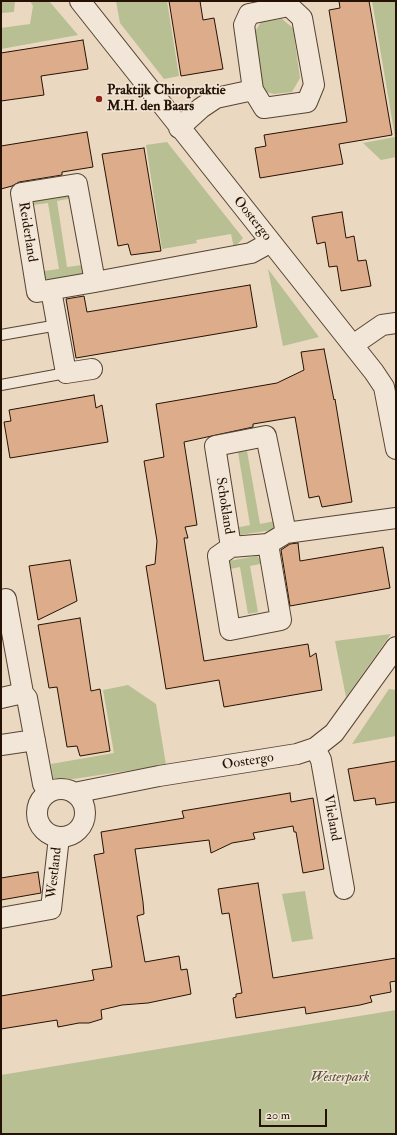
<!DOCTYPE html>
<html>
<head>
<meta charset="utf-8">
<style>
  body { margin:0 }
  #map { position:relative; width:397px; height:1135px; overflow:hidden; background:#ead8c1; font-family:"IM FELL Double Pica",serif }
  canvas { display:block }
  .frame { position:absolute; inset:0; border:2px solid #251203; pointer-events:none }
  .scale { position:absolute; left:259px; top:1109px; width:68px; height:18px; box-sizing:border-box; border:2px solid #251203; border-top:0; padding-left:5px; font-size:12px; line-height:14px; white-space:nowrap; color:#251203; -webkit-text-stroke:3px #f1e6d7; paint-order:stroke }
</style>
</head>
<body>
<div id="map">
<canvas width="397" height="1135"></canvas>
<div class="frame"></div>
<div class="scale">20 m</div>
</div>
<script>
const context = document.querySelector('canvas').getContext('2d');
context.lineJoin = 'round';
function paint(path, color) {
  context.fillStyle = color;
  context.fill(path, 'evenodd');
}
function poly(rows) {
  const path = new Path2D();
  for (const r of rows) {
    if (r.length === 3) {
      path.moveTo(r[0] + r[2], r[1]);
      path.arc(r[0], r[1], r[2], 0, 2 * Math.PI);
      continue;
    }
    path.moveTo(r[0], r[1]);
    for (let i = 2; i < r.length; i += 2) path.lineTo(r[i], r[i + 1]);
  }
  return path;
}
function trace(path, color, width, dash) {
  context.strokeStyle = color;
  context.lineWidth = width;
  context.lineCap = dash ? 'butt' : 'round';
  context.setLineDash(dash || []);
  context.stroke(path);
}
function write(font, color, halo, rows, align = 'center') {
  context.font = font + ' "IM FELL Double Pica",serif';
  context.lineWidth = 3;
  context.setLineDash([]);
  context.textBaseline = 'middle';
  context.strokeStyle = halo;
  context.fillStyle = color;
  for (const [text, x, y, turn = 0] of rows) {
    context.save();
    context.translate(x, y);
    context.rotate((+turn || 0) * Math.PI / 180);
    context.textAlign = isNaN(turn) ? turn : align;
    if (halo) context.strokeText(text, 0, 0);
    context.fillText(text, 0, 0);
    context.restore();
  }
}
const green = poly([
  [1,1,15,1,14,12,1,13],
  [30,1,49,1,78,35,1,49,1,28,30,24,33,6],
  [116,1,167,1,179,76,164,79,120,23],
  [372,1,396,1,396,157,381,160,363,143,395,137],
  [282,19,293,28,300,78,292,92,274,94,266,92,261,86,253,35,261,22],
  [167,142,243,238,234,248,231,234,196,240,197,243,162,249,146,145],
  [69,193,72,198,57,201,67,267,82,265,84,273,81,277,50,281,45,278,44,271,59,269,48,203,33,205,34,200],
  [268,269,319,337,283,346],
  [247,451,260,524,275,521,276,525,272,530,240,535,236,532,235,528,250,525,238,452],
  [257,556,265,563,250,566,258,612,248,614,240,567,225,570,229,561],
  [391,634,346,697,335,641],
  [128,685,156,704,166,765,60,781,53,778,51,764,114,753,103,690],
  [389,689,396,690,396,736,352,744],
  [305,891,313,939,292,942,282,894],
  [396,1010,396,1134,1,1134,1,1075]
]);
const building = poly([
  [169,1,200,1,203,20,214,18,223,69,181,76,169,1],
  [339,1,369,1,392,135,339,144,343,164,260,178,255,148,266,146,264,135,347,122,329,10,340,8,339,1],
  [83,40,88,69,41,76,44,95,1,101,1,53,83,40],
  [87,132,93,167,62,172,62,175,19,182,12,186,1,189,1,146,87,132],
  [144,148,161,251,131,255,128,244,118,246,102,154,144,148],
  [342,212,346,238,354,236,358,261,366,260,371,286,341,291,337,266,329,267,325,242,317,244,312,217,342,212],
  [250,285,257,327,76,358,66,299,84,296,87,312,250,285],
  [324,349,334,400,335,399,352,502,322,507,319,496,309,498,295,417,253,424,253,427,184,442,197,525,185,527,188,538,184,538,204,661,308,644,310,657,316,653,322,690,224,707,219,680,166,689,146,566,155,564,157,541,144,461,164,457,156,404,277,383,304,370,301,352,324,349],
  [94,395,96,408,102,405,108,442,10,458,4,422,11,421,9,410,94,395],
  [298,543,300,561,383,547,390,588,290,606,281,550,290,544,298,543],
  [70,560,77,601,38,620,29,566,70,560],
  [80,618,91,691,100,689,110,751,80,756,77,746,67,747,57,687,49,688,38,625,80,618],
  [396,761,396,802,376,805,375,798,354,801,348,769,396,761],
  [290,793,291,802,313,798,324,869,303,873,296,832,294,832,293,826,253,833,255,839,232,843,211,853,209,840,135,849,143,902,144,914,137,916,145,962,179,956,181,970,187,969,191,994,148,1003,122,1005,101,1010,102,1019,89,1023,79,1023,58,1027,57,1020,1,1029,1,996,94,980,92,970,112,967,94,855,104,853,101,832,184,818,182,811,290,793],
  [38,872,41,893,1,900,1,878,38,872],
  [258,883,273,978,396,958,396,981,390,982,391,992,370,996,372,1002,360,1005,306,1014,305,1007,236,1018,233,998,236,997,236,994,242,993,229,913,222,914,218,889,258,883]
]);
const service = poly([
  [1,335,58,325],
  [1,385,66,373]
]);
const minor = poly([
  [80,1,374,372,384,387,396,449],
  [289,6,302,18,314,85,307,102,264,108,253,90,244,25,249,14,289,6],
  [179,128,201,108,216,98,253,90],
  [95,282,77,184,21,193,37,292,95,282,251,253,271,242],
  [51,290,66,373,92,369],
  [353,345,382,325,396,323],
  [286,533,396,518],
  [231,547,215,446,266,436,286,533,268,544,281,620,230,630,218,556,231,547,268,544],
  [1,600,6,599,23,693,27,698,43,784,48,793],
  [1,698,23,693],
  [1,745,35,740],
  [315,748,321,760,344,889],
  [61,813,24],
  [74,793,159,776,297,754,315,748,334,733,396,647],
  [1,918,51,909,59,837]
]);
const markers = [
  [99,99,4,"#8f2418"]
];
const poiNames = [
  ["Praktijk Chiropraktie",107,91],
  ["M.H. den Baars",107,107]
];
const streetNames = [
  ["Oostergo",252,219,51],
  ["Reiderland",27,232,81],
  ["Schokland",224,506,81],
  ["Oostergo",248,762,-9],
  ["Vlieland",331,818,80],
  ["Westland",55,873,-84]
];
const parkNames = [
  ["Westerpark",340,1078]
];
paint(green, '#b7bf93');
paint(building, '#ddac8b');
trace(building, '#251203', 1);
trace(service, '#564432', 12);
trace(minor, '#564432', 22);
trace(service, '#f1e6d7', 10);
trace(minor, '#f1e6d7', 20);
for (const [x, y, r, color] of markers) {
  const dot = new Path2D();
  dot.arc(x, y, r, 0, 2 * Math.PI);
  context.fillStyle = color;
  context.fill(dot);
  trace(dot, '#f1e6d7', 1.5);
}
write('bold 14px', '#251203', '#f1e6d7', poiNames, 'left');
write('14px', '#251203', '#f1e6d7', streetNames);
write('italic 14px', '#584f35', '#f1e6d7', parkNames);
</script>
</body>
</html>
